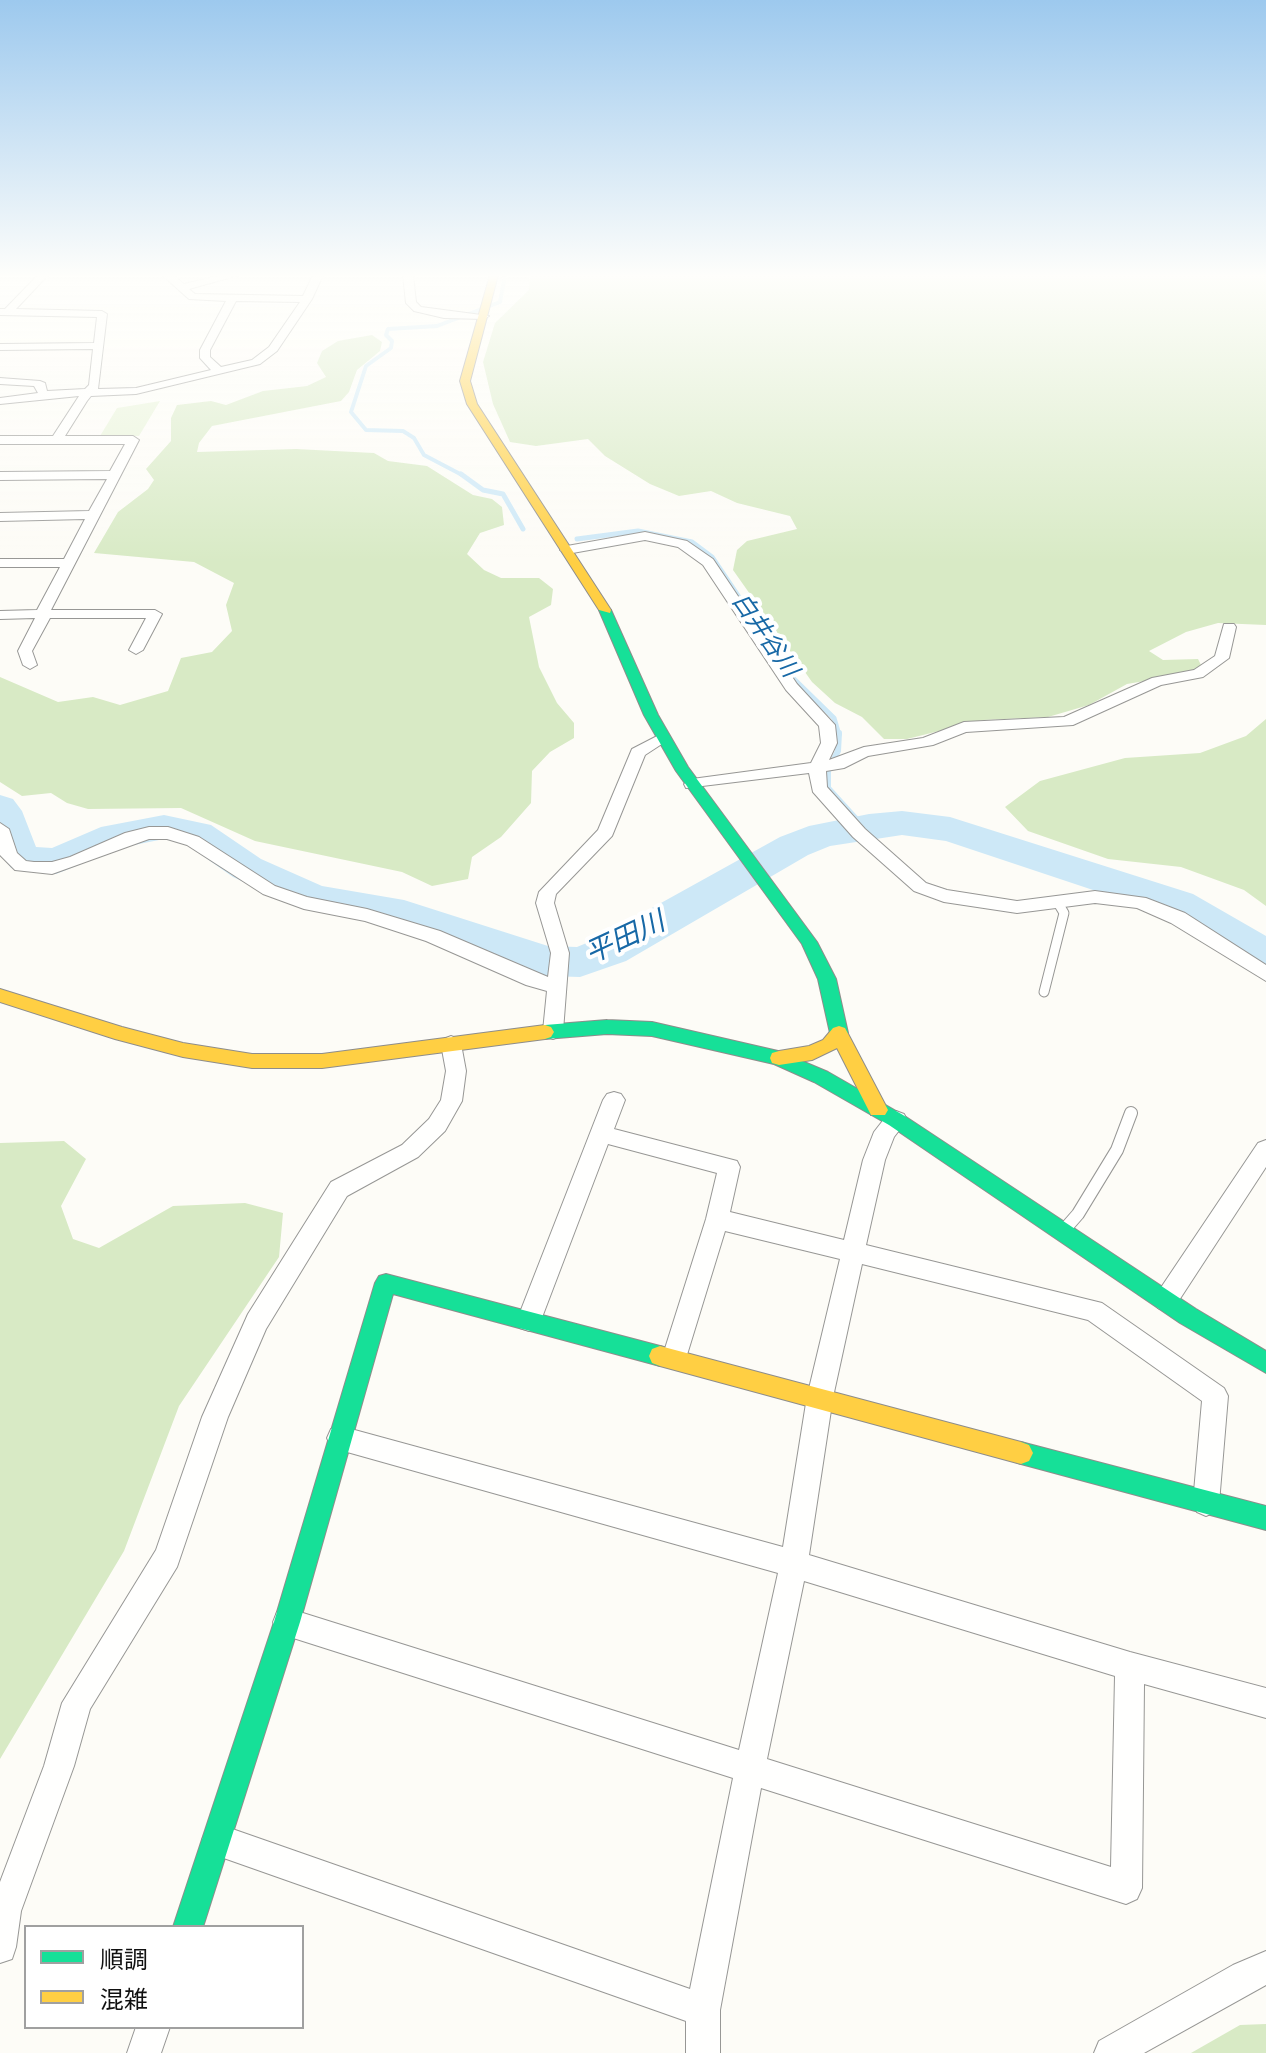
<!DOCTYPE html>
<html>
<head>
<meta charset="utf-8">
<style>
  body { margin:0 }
  #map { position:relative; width:1266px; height:2053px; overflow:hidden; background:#fdfcf7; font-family:"Crimson Pro","Noto Sans JP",serif }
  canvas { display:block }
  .legend { position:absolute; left:24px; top:1925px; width:280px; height:104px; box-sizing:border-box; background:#fff; border:2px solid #a0a0a0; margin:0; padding:10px 14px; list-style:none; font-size:24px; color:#111 }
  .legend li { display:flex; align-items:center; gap:16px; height:40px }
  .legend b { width:40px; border:2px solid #a0a0a0 }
</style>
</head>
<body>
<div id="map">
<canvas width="1266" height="2053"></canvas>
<ul class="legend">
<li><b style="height:10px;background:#16e098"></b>順調</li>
<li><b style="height:10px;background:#ffcf43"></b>混雑</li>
</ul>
</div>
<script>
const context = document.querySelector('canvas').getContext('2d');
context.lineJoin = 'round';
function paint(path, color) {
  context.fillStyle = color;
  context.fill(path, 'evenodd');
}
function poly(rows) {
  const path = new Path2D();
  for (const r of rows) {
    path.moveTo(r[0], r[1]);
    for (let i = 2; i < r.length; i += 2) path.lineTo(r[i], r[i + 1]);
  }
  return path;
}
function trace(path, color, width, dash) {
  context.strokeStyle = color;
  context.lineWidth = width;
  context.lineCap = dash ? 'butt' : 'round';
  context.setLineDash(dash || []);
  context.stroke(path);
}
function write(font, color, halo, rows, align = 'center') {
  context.font = font + ' "Crimson Pro","Noto Sans JP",serif';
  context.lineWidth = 8;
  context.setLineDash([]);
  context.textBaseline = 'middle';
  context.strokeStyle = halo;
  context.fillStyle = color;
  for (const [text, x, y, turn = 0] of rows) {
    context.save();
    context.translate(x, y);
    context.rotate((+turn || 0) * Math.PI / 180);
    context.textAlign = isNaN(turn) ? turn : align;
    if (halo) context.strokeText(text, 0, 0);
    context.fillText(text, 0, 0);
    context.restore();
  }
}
const green = poly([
  [160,401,139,436,100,436,117,408]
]);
const forest = poly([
  [530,275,1266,275,1266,625,1218,623,1186,632,1149,651,1163,660,1198,659,1204,671,1127,684,1089,705,1048,717,983,720,907,739,884,739,862,717,835,703,812,682,733,570,737,550,747,541,797,529,790,516,737,503,711,491,679,496,650,484,605,456,588,439,536,446,510,442,493,404,483,362,495,323,529,290],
  [372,335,382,342,380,351,357,370,349,392,341,401,212,426,199,443,197,452,296,449,374,453,388,461,427,466,473,495,492,499,502,507,504,525,480,533,467,554,484,570,501,578,539,578,553,589,551,605,529,617,539,667,557,703,574,723,574,738,550,752,532,771,531,803,501,837,472,857,468,879,432,886,402,872,255,841,181,808,88,809,67,803,51,793,22,796,0,782,0,677,58,702,93,697,120,705,168,691,181,658,212,652,232,631,226,605,234,583,194,562,94,553,118,512,148,489,154,480,146,469,171,441,171,418,177,405,211,401,226,405,263,391,307,386,326,377,317,363,322,351,338,341],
  [1266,719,1266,906,1244,890,1181,867,1108,859,1028,831,1005,807,1040,781,1125,758,1200,753,1246,736],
  [64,1141,86,1159,61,1206,73,1239,99,1248,173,1206,245,1203,283,1213,279,1257,179,1406,124,1551,0,1759,0,1143],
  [1266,2024,1266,2053,1191,2053,1240,2025]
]);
const streamFar2 = poly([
  [464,476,424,455,414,438,403,431,366,430,351,412,366,366,391,348,392,341,386,335,388,329,437,326,500,302,505,275]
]);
const streamFar1 = poly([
  [461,474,483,490,503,494,523,529],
  [577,539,638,531,692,542,712,557,794,679,834,718,839,735]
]);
const stream = poly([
  [839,733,838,751,828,771,828,788,857,820,869,826]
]);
const river = poly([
  [0,795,13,799,22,811,36,847,52,848,101,827,164,815,211,825,261,859,322,886,404,900,548,946,577,947,596,939,780,837,809,826,869,814,902,811,950,817,1193,894,1266,936,1266,973,1251,969,1222,946,1165,914,946,841,902,835,830,846,808,855,626,961,580,977,547,976,400,927,300,908,233,877,186,844,164,839,124,847,56,874,11,868,0,852,0,795]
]);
const laneFar1 = poly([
  [1044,992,1064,913,1058,903]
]);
const lane = poly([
  [1064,1230,1078,1214,1117,1150,1131,1113]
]);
const street = poly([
  [38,275,48,275,16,309,102,311,107,314,98,389,136,388,211,370,200,358,200,350,226,301,189,299,162,275,173,275,184,284,222,275,239,275,189,289,195,294,303,296,313,275,323,275,312,299,277,351,260,364,136,394,91,396,87,401,65,436,133,436,139,440,51,610,155,610,162,614,143,650,136,654,129,650,146,618,50,618,32,651,37,665,30,669,23,665,18,651,35,618,0,619,0,611,37,610,60,567,0,567,0,559,64,559,85,519,0,521,0,513,89,511,107,479,0,480,0,472,110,471,125,444,0,444,0,436,53,436,79,396,0,404,0,398,38,393,34,386,0,384,0,378,40,381,45,383,47,391,85,389,89,385,93,349,0,350,0,344,94,343,97,317,0,315,0,309,5,309,38,275],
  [236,301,300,302,269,347,252,360,221,367,210,357,210,350,236,301],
  [403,275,413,275,416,302,421,307,489,316,484,319,444,318,414,311,406,303,403,275],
  [645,532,687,541,713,559,797,684,835,725,837,743,829,760,864,747,923,738,964,722,1064,717,1152,678,1194,670,1215,656,1224,624,1234,624,1236,627,1229,658,1203,677,1161,685,1073,725,966,732,933,745,868,756,844,768,826,771,827,787,865,829,926,883,947,890,1017,901,1095,891,1146,898,1185,913,1266,965,1266,981,1171,923,1137,908,1095,903,1017,913,944,902,914,891,853,837,813,792,809,773,686,788,684,784,692,779,811,763,821,743,819,726,786,690,703,565,678,547,645,540,567,554,560,550,567,546,645,532],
  [663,733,671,738,645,755,612,836,556,894,554,903,569,953,563,1031,560,1036,553,1039,546,1036,543,1031,547,991,526,985,426,941,365,921,304,909,263,894,187,845,167,839,149,839,52,874,15,870,0,855,0,823,9,829,17,853,26,861,34,862,52,862,70,857,125,833,149,827,168,827,199,837,275,886,307,897,367,909,440,931,548,977,551,953,536,903,539,892,598,830,632,749,663,733],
  [451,1036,458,1039,461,1044,466,1071,462,1101,445,1131,418,1157,347,1196,266,1329,228,1417,177,1567,90,1709,74,1766,21,1911,16,1947,12,1959,0,1963,0,1882,44,1766,62,1703,156,1550,202,1417,248,1314,331,1182,402,1145,429,1119,441,1100,446,1071,441,1044,444,1039,451,1036],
  [614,1092,621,1094,625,1100,614,1129,737,1161,740,1167,730,1212,844,1240,863,1160,874,1132,888,1114,896,1111,904,1114,907,1120,894,1137,885,1160,866,1245,1102,1303,1224,1388,1228,1396,1219,1503,1215,1512,1206,1516,1197,1512,1193,1503,1202,1401,1088,1320,862,1264,833,1397,809,1555,1130,1652,1266,1688,1266,1718,1144,1684,1142,1888,1137,1899,1126,1904,761,1788,720,2010,720,2053,686,2053,686,2021,218,1856,207,1851,202,1840,207,1829,218,1824,690,1989,733,1778,287,1636,277,1632,273,1622,277,1612,287,1608,739,1750,778,1573,340,1450,331,1447,327,1438,331,1429,340,1426,783,1547,807,1397,840,1259,725,1231,686,1358,683,1366,674,1369,665,1366,662,1358,706,1219,717,1173,608,1144,538,1328,529,1331,520,1328,517,1320,603,1100,607,1094,614,1092],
  [804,1581,1115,1676,1111,1867,767,1759,804,1581],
  [1266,1140,1266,1167,1174,1308,1166,1311,1158,1308,1154,1300,1158,1292,1258,1143,1266,1140],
  [1266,1951,1266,1985,1144,2053,1094,2053,1099,2041,1233,1965,1266,1951],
  [136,2027,170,2027,161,2053,127,2053,136,2027]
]);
const fast = poly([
  [605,606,611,610,658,715,688,767,817,942,836,979,848,1033,845,1038,833,1038,830,1033,818,979,802,944,676,771,644,715,599,610,605,606],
  [607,1020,652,1022,778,1051,828,1072,903,1115,1196,1309,1266,1351,1266,1373,1180,1323,889,1125,814,1082,774,1064,652,1036,607,1034,545,1039,539,1037,536,1032,539,1027,545,1025,607,1020],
  [386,1274,660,1346,668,1349,671,1356,668,1363,660,1366,393,1294,300,1622,203,1927,173,1927,274,1622,375,1283,379,1276,386,1274],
  [1021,1442,1266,1506,1266,1530,1021,1464,1013,1461,1009,1453,1013,1445,1021,1442]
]);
const slow = poly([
  [490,275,498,275,470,381,477,404,611,610,610,613,599,610,467,404,460,381,490,275],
  [0,989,122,1027,183,1043,252,1054,322,1054,545,1025,551,1027,554,1032,551,1037,545,1039,322,1068,252,1068,183,1057,115,1039,0,1002,0,989],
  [839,1026,845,1028,888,1110,885,1115,871,1115,837,1048,812,1060,779,1065,772,1063,770,1058,772,1053,779,1051,809,1046,823,1040,833,1028,839,1026],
  [660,1346,1021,1442,1029,1445,1033,1453,1029,1461,1021,1464,660,1366,652,1363,649,1356,652,1349,660,1346]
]);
const farWaternames = [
  ["白井谷川",765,635,55]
];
const waterNames = [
  ["平田川",625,938,-25]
];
paint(green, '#e7f3d7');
paint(forest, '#d8eac5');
trace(streamFar2, '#cde8f7', 4);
trace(streamFar1, '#cde8f7', 5);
trace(stream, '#cde8f7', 6);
paint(river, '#cde8f7');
trace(laneFar1, '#979795', 11);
trace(lane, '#979795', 14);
trace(street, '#979795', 2);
trace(fast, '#8e8d8b', 2);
trace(slow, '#8e8d8b', 2);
trace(laneFar1, '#fffffe', 9);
trace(lane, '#fffffe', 12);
paint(street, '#fffffe');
paint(fast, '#16e098');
paint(slow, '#ffcf43');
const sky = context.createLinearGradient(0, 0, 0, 563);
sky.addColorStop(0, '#9dc9ee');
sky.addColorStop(0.49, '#fefefb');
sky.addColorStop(1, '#fefefb00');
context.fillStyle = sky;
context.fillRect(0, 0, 1266, 563);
write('italic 24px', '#1768a6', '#fff', farWaternames);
write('italic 28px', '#1768a6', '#fff', waterNames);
</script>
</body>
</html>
